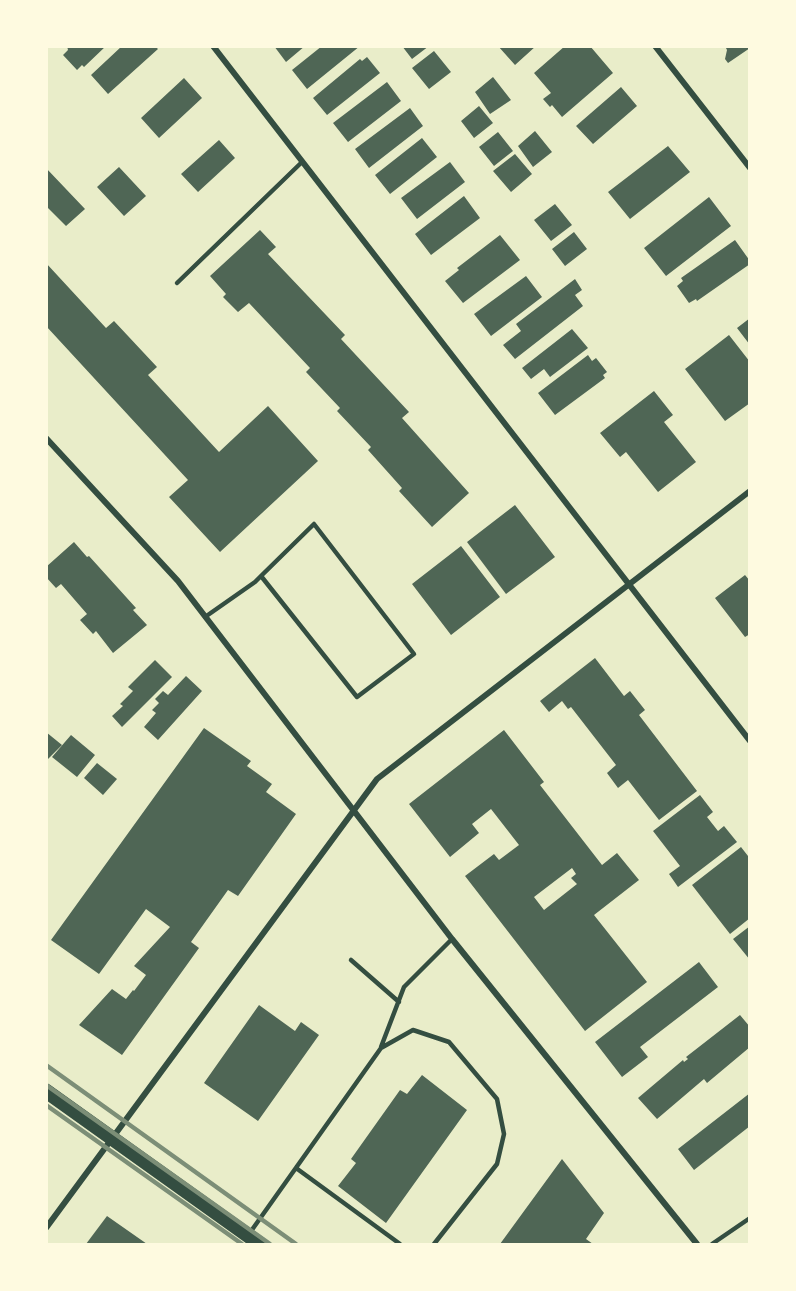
<!DOCTYPE html>
<html>
<head>
<meta charset="utf-8">
<style>
  body { margin:0 }
  #map { position:relative; width:796px; height:1291px; overflow:hidden; background:#e9edc9; font-family:Inter,sans-serif }
  canvas { display:block }
  .frame { position:absolute; inset:0; border:48px solid #fefae0; pointer-events:none }
</style>
</head>
<body>
<div id="map">
<canvas width="796" height="1291"></canvas>
<div class="frame"></div>
</div>
<script>
const context = document.querySelector('canvas').getContext('2d');
context.lineJoin = 'round';
function paint(path, color) {
  context.fillStyle = color;
  context.fill(path, 'evenodd');
}
function poly(rows) {
  const path = new Path2D();
  for (const r of rows) {
    path.moveTo(r[0], r[1]);
    for (let i = 2; i < r.length; i += 2) path.lineTo(r[i], r[i + 1]);
  }
  return path;
}
function trace(path, color, width, dash) {
  context.strokeStyle = color;
  context.lineWidth = width;
  context.lineCap = dash ? 'butt' : 'round';
  context.setLineDash(dash || []);
  context.stroke(path);
}
const building = poly([
  [67,46,106,46,84,67,82,65,77,70,63,55,68,50],
  [122,46,155,46,158,49,108,94,91,75],
  [274,46,305,46,286,62],
  [322,46,360,46,307,89,292,70],
  [402,46,429,46,412,59],
  [498,46,536,46,515,65],
  [565,46,590,46,613,73,562,117,552,105,550,107,543,99,551,93,534,73],
  [725,46,750,46,750,48,728,63,725,59,727,50],
  [434,51,451,72,429,89,412,68],
  [367,57,380,73,327,115,313,98,360,59,362,61],
  [493,77,511,100,490,114,475,92],
  [184,78,202,98,159,138,141,118],
  [387,82,401,101,348,142,333,123],
  [621,87,637,106,593,144,576,126],
  [479,106,493,123,474,138,461,121],
  [410,108,423,126,369,168,355,149],
  [535,131,552,152,533,167,518,146],
  [498,132,513,151,494,166,479,147],
  [422,138,437,157,390,194,375,175],
  [219,140,235,158,198,192,181,174],
  [668,146,690,172,630,219,608,192],
  [515,154,532,174,511,192,493,171],
  [450,162,465,182,417,219,401,198],
  [119,167,146,196,124,216,97,187],
  [46,168,85,209,66,226,46,206],
  [464,196,480,218,431,255,415,234],
  [709,197,731,226,666,276,644,248],
  [555,204,572,225,551,241,534,220],
  [260,230,276,247,268,254,345,335,341,339,409,412,402,418,469,493,432,527,399,491,402,488,368,450,371,447,337,411,340,408,306,372,310,368,249,303,238,312,223,297,226,294,210,276],
  [574,232,587,249,565,266,552,249],
  [500,235,520,260,463,303,445,281,459,270,457,268],
  [735,240,750,261,750,264,697,301,696,299,689,303,677,286,683,281,681,278],
  [46,263,106,328,114,321,157,367,148,375,219,452,268,406,318,461,220,552,169,497,188,480,46,326],
  [526,276,542,297,491,336,474,314],
  [575,279,582,290,575,295,583,306,515,359,503,345,521,331,516,324],
  [750,318,750,345,737,328],
  [572,329,588,348,550,377,544,369,531,379,522,368],
  [729,335,750,362,750,403,725,421,685,369],
  [588,355,592,361,596,358,607,372,603,375,605,378,555,415,538,393],
  [654,391,673,415,664,422,696,462,658,492,626,452,620,457,600,433],
  [515,505,555,557,506,594,467,542],
  [74,542,87,557,89,556,136,608,133,610,147,625,113,653,96,631,93,634,80,620,87,614,61,584,56,588,46,577,46,567],
  [461,546,500,597,451,635,412,584],
  [745,575,750,581,750,634,745,637,715,598],
  [595,658,624,696,630,691,645,710,639,715,697,791,659,820,628,780,618,788,607,773,616,765,571,707,568,709,562,701,549,712,540,701],
  [155,660,172,677,122,727,112,716,123,706,120,704,133,691,128,687],
  [186,676,202,691,158,740,144,727,156,713,152,710,159,703,155,699,163,691,168,695],
  [204,728,251,761,247,766,272,784,266,792,296,814,238,896,228,890,191,942,199,948,122,1055,79,1025,112,989,126,999,133,990,134,991,146,975,134,966,170,927,146,909,99,974,51,940],
  [504,730,544,782,540,785,602,865,617,853,639,880,594,915,647,982,585,1031,465,876,494,854,499,860,519,845,491,809,472,824,479,833,450,857,409,804],
  [572,868,576,874,571,878,577,884,544,910,534,897],
  [46,732,62,745,46,761],
  [71,735,95,755,77,777,52,757],
  [97,763,117,779,103,795,84,778],
  [700,795,713,812,707,817,718,831,724,826,737,842,678,887,669,874,680,866,653,831],
  [741,847,748,856,750,855,750,918,730,934,692,885],
  [750,926,750,960,733,939],
  [699,962,718,987,640,1047,648,1057,622,1077,595,1042],
  [259,1005,295,1031,301,1022,319,1035,258,1121,204,1083],
  [740,1015,750,1027,750,1047,707,1083,704,1079,657,1119,638,1098,683,1060,684,1062,688,1059,686,1057],
  [422,1075,467,1110,386,1223,338,1186,356,1163,351,1159,400,1090,407,1094],
  [750,1093,750,1126,694,1170,678,1149],
  [562,1159,604,1213,586,1239,593,1244,500,1244],
  [107,1216,147,1244,86,1244]
]);
const service = poly([
  [177,283,302,162],
  [205,617,255,582,261,576,314,524,414,654,357,697,261,576],
  [351,960,399,1002],
  [381,1047,404,987,452,939],
  [296,1168,400,1244],
  [249,1234,381,1048,413,1030,449,1042,497,1099,504,1134,497,1164,434,1244],
  [712,1244,750,1218]
]);
const minor = poly([
  [213,46,750,741],
  [655,46,750,168],
  [46,438,178,581,452,939,697,1244],
  [46,1228,377,779,750,491]
]);
const primary = poly([
  [46,1091,260,1244]
]);
const rail = poly([
  [46,1065,296,1244],
  [46,1085,270,1244],
  [46,1105,242,1244]
]);
paint(building, '#4f6655');
trace(service, '#344e41', 4.5);
trace(minor, '#344e41', 6);
trace(primary, '#344e41', 15);
trace(rail, '#7c8e77', 4.5);
</script>
</body>
</html>
